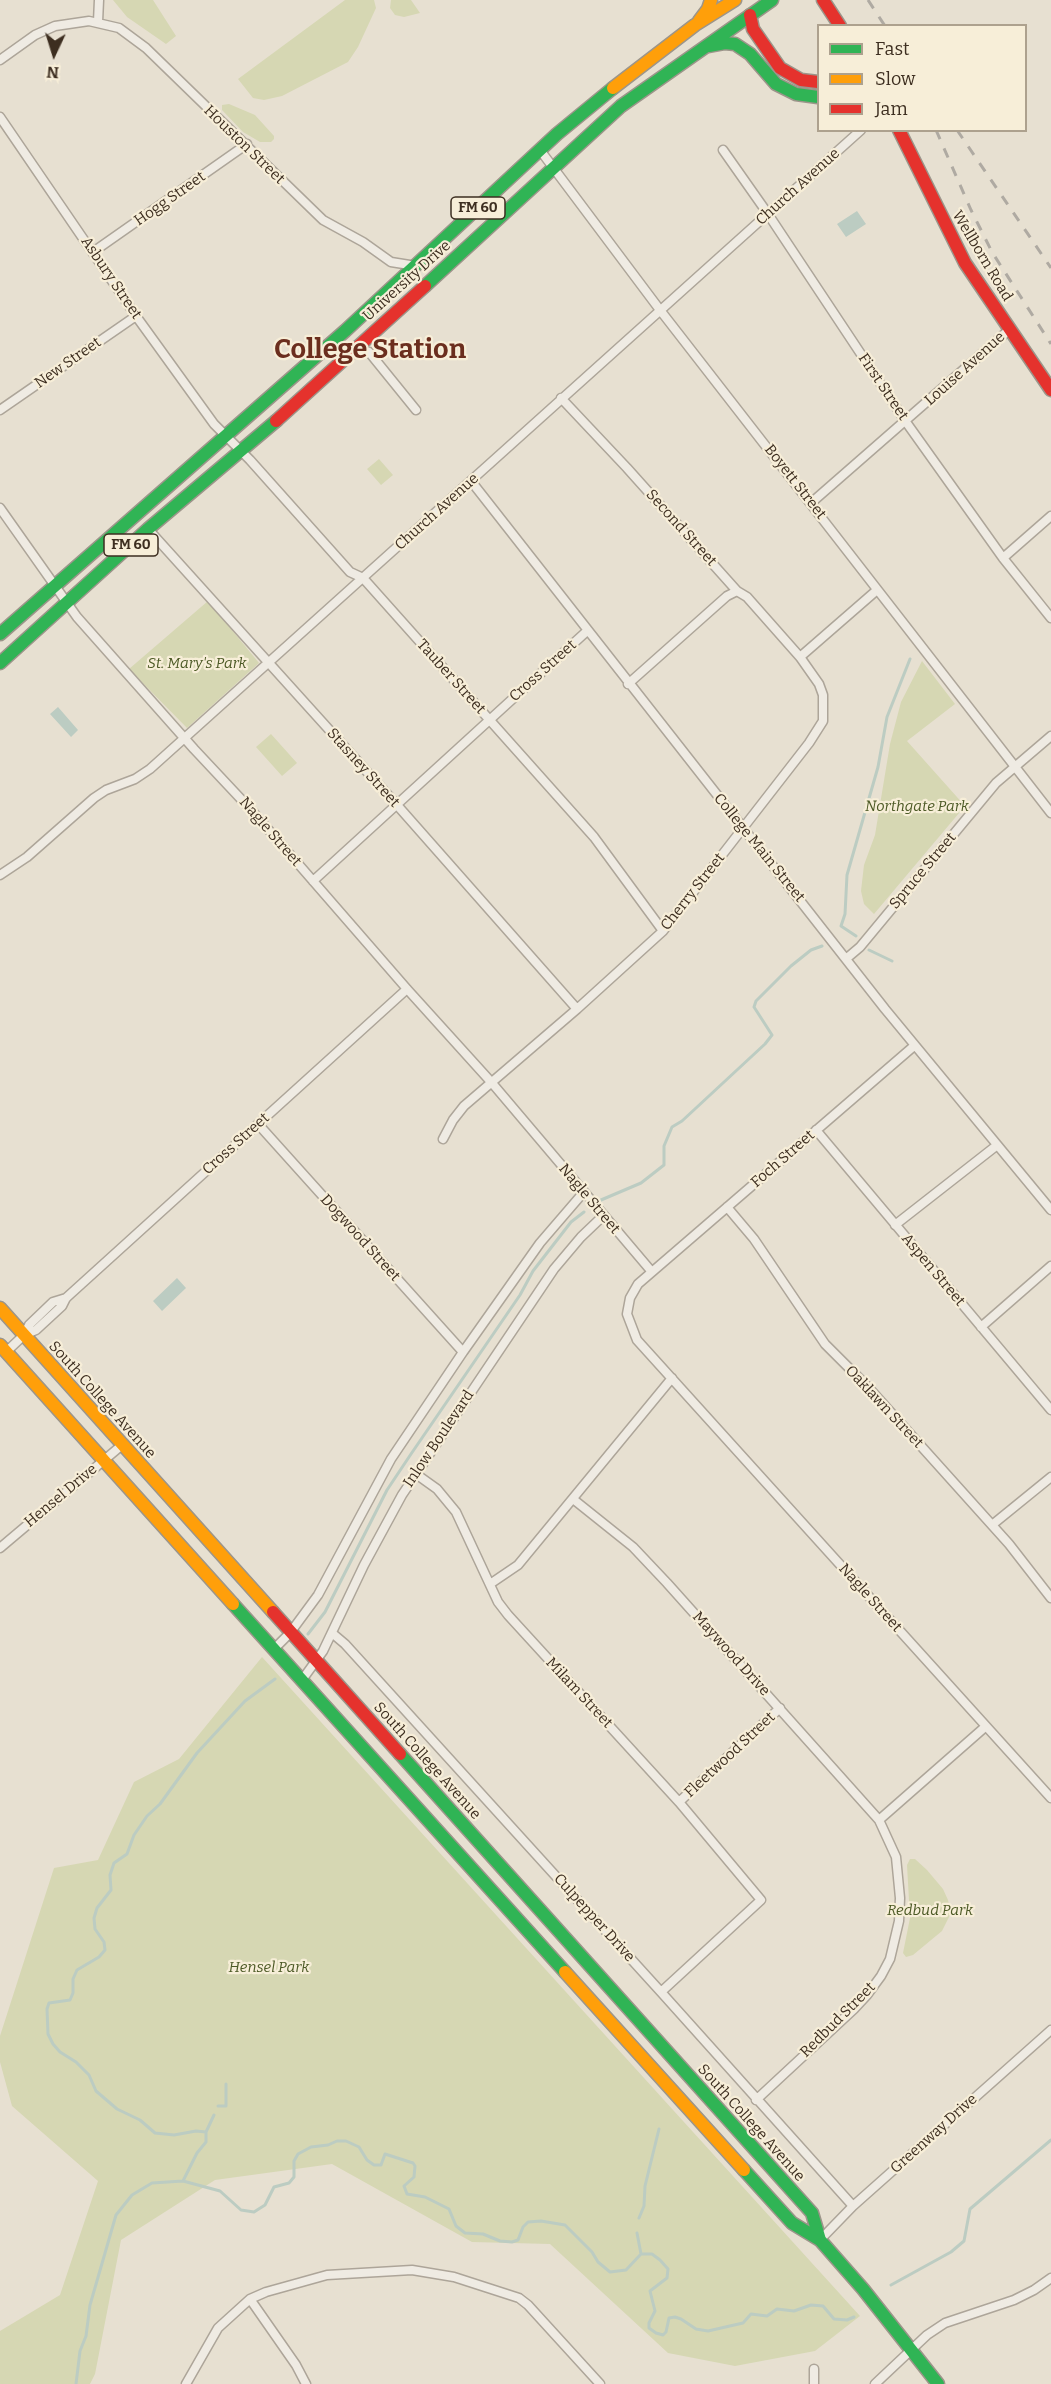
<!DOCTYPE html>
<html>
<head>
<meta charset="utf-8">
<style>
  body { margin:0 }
  #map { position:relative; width:1051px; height:2384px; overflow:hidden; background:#e7e0d1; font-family:Bitter,serif }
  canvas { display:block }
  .legend { position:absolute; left:817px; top:24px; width:210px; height:108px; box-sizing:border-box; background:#f7eed8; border:2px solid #ada18e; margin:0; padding:8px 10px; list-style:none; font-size:18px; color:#3d2e20 }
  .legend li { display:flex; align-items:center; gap:12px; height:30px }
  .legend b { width:30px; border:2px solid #ada18e }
  .north { position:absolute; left:24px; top:24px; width:60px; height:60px; -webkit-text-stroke:4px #f7eed8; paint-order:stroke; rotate:184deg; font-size:16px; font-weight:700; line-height:24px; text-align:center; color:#3d2e20 }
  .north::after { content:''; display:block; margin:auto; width:21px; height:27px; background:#3d2e20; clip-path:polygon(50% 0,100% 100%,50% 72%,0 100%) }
</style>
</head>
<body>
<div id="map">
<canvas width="1051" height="2384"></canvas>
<ul class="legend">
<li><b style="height:8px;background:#30b455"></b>Fast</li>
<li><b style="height:8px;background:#ff9f0a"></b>Slow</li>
<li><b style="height:8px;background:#e5322d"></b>Jam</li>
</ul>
<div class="north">N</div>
</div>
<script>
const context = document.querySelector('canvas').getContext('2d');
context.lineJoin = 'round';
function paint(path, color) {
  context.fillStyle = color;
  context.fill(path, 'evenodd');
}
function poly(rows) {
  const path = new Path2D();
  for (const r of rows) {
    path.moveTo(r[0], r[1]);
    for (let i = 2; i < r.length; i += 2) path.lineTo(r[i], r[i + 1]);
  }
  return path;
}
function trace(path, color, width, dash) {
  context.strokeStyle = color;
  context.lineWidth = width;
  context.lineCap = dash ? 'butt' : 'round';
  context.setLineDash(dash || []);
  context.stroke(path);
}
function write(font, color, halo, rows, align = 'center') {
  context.font = font + ' Bitter,serif';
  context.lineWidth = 4.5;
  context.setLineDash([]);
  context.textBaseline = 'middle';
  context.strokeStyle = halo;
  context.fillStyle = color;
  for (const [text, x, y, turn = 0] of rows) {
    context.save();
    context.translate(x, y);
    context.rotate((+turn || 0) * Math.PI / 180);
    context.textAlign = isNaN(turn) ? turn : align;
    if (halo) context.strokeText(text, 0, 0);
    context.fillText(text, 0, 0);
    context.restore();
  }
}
const green = poly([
  [113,0,153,0,176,36,166,44,127,17],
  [345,0,374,0,376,8,358,47,348,62,282,96,264,100,253,98,238,79],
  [391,0,411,0,420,13,404,17,395,15,390,8],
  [229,104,255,115,274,136,274,139,271,142,260,142,243,132,222,110,222,105],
  [379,459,393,475,381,485,367,469],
  [208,601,259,663,187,728,129,669],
  [922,661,955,704,907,741,965,806,874,914,864,904,861,891,864,865,875,835,890,744,901,702],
  [271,734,297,763,282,776,256,747],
  [262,1657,860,2316,815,2351,735,2366,668,2353,550,2244,472,2242,332,2164,215,2180,121,2240,95,2374,90,2384,0,2384,0,2331,60,2295,98,2181,12,2106,0,2062,0,2036,54,1868,98,1860,134,1782,179,1759],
  [910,1859,915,1859,927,1870,943,1889,948,1900,951,1913,942,1931,913,1955,906,1957,903,1953,910,1918,907,1865]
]);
const water = poly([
  [857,211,866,224,846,237,837,224],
  [58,707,78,730,71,737,50,714],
  [177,1278,186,1288,162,1311,153,1301]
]);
const stream = poly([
  [856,936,841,926,845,914,847,875,878,767,887,717,910,659],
  [869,950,892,961],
  [601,1200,641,1183,664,1165,664,1146,672,1127,682,1121,765,1044,772,1035,754,1007,756,1001,791,966,811,950,822,946],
  [308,1634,325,1612,387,1490,411,1454,520,1295,533,1271,571,1222,584,1212],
  [218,2106,226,2106,226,2084],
  [206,2132,214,2115],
  [183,2181,197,2153,206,2142,206,2132,196,2131,174,2135,155,2133,140,2120,117,2109,96,2091,89,2075,76,2062,60,2052,53,2044,48,2034,47,2009,49,2003,70,2000,73,1993,73,1979,77,1970,99,1957,105,1950,104,1942,95,1929,94,1918,97,1908,111,1890,110,1875,114,1863,127,1854,134,1835,147,1816,160,1804,197,1753,245,1701,275,1679],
  [639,2218,644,2206,645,2186,659,2129],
  [637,2233,641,2254],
  [891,2285,951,2252,964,2241,970,2209,1051,2140],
  [76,2384,80,2351,86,2336,90,2305,116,2215,132,2195,152,2183,183,2181,220,2191,241,2210,254,2212,265,2205,274,2187,289,2183,294,2177,294,2161,298,2154,311,2147,328,2145,337,2141,346,2141,359,2147,367,2160,374,2165,381,2165,385,2154,413,2163,415,2166,414,2177,404,2186,407,2194,425,2197,449,2209,456,2226,465,2233,483,2234,500,2241,512,2242,518,2240,523,2227,528,2222,541,2221,565,2225,592,2252,598,2262,610,2272,626,2270,641,2254,652,2254,660,2260,668,2269,667,2278,650,2291,655,2311,649,2323,649,2328,656,2333,663,2335,666,2332,669,2318,675,2317,681,2319,696,2329,708,2331,743,2323,751,2314,767,2316,777,2309,794,2311,811,2305,823,2306,834,2319,847,2320,854,2317]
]);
const street = poly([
  [98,22,99,0],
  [0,60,35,35,55,26,89,21,119,28,146,48,323,220,363,242,391,262,416,266],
  [0,117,136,316,214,424,250,460,350,572,363,578,594,837,663,931],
  [540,150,660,310,1051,813],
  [723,150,768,214,906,422,1003,558,1051,618],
  [93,252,247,144],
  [369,352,416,410],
  [0,410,136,316],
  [471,481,885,1009,1051,1210],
  [811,503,1010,329],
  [0,508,77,617,194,749,254,813,407,989,492,1083,652,1272],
  [148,529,397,805,577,1009],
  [1003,558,1051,516],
  [800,657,877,590],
  [628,684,727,596,737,591],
  [0,875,27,857,94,798,106,790,135,779,150,769,861,130],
  [313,881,587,631],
  [847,958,860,947,996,783,1051,736],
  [914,1046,638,1284,630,1298,627,1314,637,1340,1051,1798],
  [258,1124,463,1352],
  [816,1130,1051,1410],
  [443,1139,453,1120,464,1106,577,1009,663,931,809,743,823,721,823,695,819,684,800,657,747,597,737,591,627,468,561,398],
  [727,1207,754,1239,825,1344,868,1387,1009,1544,1051,1598],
  [895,1225,996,1146],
  [981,1327,1051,1266],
  [24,1335,29,1325,53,1302,66,1298],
  [6,1352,24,1335,36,1330,62,1306,66,1298,407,989],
  [416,1474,437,1489,456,1512,498,1602,508,1615,679,1802,761,1900,661,1992],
  [573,1499,633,1547,667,1583,879,1820,896,1857,900,1898,899,1921,890,1959,881,1976,867,1995,854,2009,756,2100],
  [992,1525,1051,1477],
  [0,1548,122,1445],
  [490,1584,518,1565,672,1378],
  [332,1633,345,1644,661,1992,853,2206],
  [274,1649,290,1633,318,1595,391,1459,463,1352,540,1243,583,1193],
  [302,1680,323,1651,364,1565,402,1495,554,1269,581,1237,603,1216],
  [679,1802,780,1708],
  [879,1820,985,1727],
  [820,2240,853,2206,1051,2030],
  [250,2299,296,2365,306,2384],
  [186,2384,218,2328,250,2299,266,2292,327,2275,412,2270,454,2277,519,2298,528,2305,600,2384],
  [814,2384,814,2369],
  [875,2384,927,2335,945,2323,1014,2300,1034,2290,1051,2278]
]);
const fast = poly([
  [709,46,725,43,735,44,750,54,776,84,796,94,818,97],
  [425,286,621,106,772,0],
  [0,634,345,331,557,134,613,88],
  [0,663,148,529,276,421],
  [233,1604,565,1972],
  [400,1754,812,2213,820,2240],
  [744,2170,792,2223,820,2240,863,2289,938,2384]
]);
const slow = poly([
  [699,21,708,9,711,0],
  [613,88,695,25,735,0],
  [0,1308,273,1612],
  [0,1345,233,1604],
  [565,1972,744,2170]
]);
const jam = poly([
  [823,0,840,26],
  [750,15,753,29,780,68,801,80,818,82],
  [899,130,965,263,1051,390],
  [276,421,425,286],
  [273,1612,400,1754]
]);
const rail = poly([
  [868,0,885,26],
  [936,130,971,210,992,252,1051,344],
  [957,130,1051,268]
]);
const shields = [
  [478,208,54],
  [131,545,54]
];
const shieldNames = [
  ["FM 60",478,208],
  ["FM 60",131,545]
];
const streetNames = [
  ["Houston Street",244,145,44],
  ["Church Avenue",798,187,-42],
  ["Hogg Street",170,199,-35],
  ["Wellborn Road",982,256,59],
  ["Asbury Street",111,278,56],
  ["University Drive",407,281,-42],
  ["New Street",68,363,-35],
  ["Louise Avenue",965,369,-42],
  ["First Street",883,387,56],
  ["Boyett Street",795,482,52],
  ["Church Avenue",437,512,-42],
  ["Second Street",681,528,48],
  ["Cross Street",543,671,-42],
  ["Tauber Street",451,677,48],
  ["Stasney Street",363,768,48],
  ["Nagle Street",270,832,49],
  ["College Main Street",759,848,51],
  ["Spruce Street",923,871,-50],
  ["Cherry Street",693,892,-52],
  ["Cross Street",236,1144,-42],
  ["Foch Street",783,1159,-41],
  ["Nagle Street",589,1199,50],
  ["Dogwood Street",360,1238,48],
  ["Aspen Street",933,1270,50],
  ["South College Avenue",102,1400,48],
  ["Oaklawn Street",884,1407,47],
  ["Inlow Boulevard",439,1439,-56],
  ["Hensel Drive",61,1496,-40],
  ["Nagle Street",870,1598,48],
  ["Maywood Drive",731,1654,48],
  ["Milam Street",579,1693,47],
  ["Fleetwood Street",730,1755,-43],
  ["South College Avenue",427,1761,48],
  ["Culpepper Drive",594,1918,48],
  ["Redbud Street",838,2020,-45],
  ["South College Avenue",751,2123,48],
  ["Greenway Drive",934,2134,-42]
];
const parkNames = [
  ["St. Mary's Park",197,664],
  ["Northgate Park",917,807],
  ["Redbud Park",930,1911],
  ["Hensel Park",269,1968]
];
const townNames = [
  ["College Station",370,350]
];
paint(green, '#d6d7b3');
paint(water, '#bcccc2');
trace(stream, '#bcccc2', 3);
trace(street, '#ada599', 11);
trace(fast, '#9c958a', 15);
trace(slow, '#9c958a', 15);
trace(jam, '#9c958a', 15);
trace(street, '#efebe3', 8);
trace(fast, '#30b455', 12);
trace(slow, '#ff9f0a', 12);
trace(jam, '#e5322d', 12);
trace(rail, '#afaaa2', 3, [10, 10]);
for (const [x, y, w] of shields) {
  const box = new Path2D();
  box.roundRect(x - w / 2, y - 11, w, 22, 4.5);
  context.fillStyle = '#f7eed8';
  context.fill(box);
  trace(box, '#3d2e20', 1.5);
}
write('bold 14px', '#3d2e20', null, shieldNames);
write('15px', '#3d2e20', '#f7eed8', streetNames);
write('italic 15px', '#4d5a26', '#f7eed8', parkNames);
write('bold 27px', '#6b2e1e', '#f7eed8', townNames);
</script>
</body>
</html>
